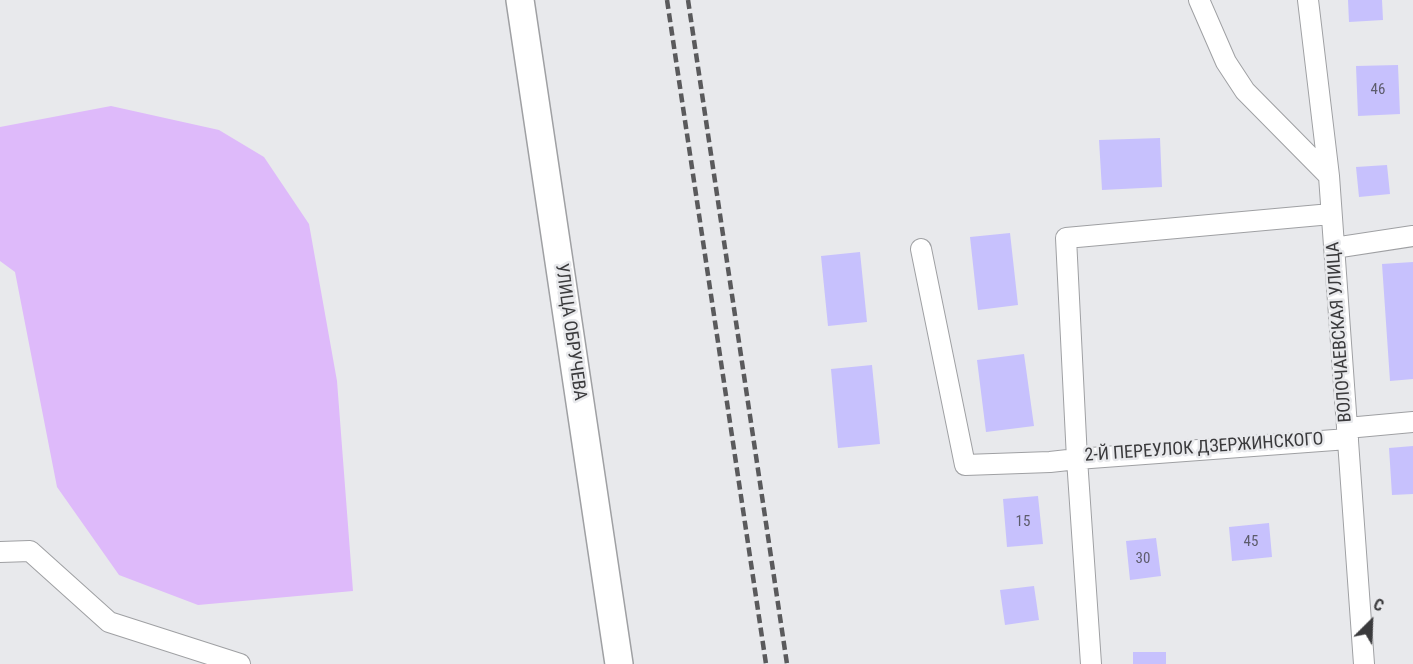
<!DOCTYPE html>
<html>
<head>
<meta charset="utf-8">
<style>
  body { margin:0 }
  #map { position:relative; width:1413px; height:664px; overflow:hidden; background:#e8e9ec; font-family:"Roboto Condensed",sans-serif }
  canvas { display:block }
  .north { position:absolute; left:1341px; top:592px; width:60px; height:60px; -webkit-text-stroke:4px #e8e9ec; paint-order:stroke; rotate:24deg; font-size:16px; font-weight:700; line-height:24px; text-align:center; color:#3a3a3c }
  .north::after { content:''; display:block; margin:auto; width:21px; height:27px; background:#3a3a3c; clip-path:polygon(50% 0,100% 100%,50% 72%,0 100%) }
</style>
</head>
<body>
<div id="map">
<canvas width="1413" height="664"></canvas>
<div class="north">С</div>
</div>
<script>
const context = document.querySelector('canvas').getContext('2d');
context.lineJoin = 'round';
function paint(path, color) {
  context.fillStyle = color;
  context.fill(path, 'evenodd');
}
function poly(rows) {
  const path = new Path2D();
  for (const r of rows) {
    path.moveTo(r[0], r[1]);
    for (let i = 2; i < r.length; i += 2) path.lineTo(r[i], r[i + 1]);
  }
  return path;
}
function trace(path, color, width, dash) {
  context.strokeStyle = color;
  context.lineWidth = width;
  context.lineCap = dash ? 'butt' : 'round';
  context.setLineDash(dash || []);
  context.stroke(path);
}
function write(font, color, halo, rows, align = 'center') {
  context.font = font + ' "Roboto Condensed",sans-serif';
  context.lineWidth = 5;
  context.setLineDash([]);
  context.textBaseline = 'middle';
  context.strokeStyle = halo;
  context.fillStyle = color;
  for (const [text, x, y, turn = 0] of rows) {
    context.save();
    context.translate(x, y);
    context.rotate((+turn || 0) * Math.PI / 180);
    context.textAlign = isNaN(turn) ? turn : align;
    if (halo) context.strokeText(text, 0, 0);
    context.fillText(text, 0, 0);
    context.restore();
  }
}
const green = poly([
  [111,106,219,130,264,157,309,224,337,381,353,591,198,605,119,575,57,487,15,272,0,261,0,127]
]);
const building = poly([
  [1348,0,1382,0,1383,20,1349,22],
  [1398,65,1400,114,1358,116,1356,66],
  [1160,138,1162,187,1102,190,1099,140],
  [1387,165,1390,194,1359,197,1356,167],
  [1010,233,1018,305,978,310,970,237],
  [860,252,867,322,828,326,821,256],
  [1413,262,1413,379,1390,381,1382,264],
  [1024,354,1034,426,986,432,977,360],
  [872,365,880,444,838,448,831,369],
  [1413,446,1413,494,1392,495,1389,448],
  [1038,496,1043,544,1007,547,1003,499],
  [1269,523,1272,557,1232,561,1229,527],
  [1156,538,1161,576,1130,580,1126,541],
  [1034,586,1039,620,1005,625,1000,590],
  [1133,652,1166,652,1166,664,1133,664]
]);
const street = poly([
  [1199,0,1226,62,1245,91,1329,176],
  [1308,0,1329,176,1364,664],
  [1331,214,1066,238,1077,459,1348,439],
  [1334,248,1413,236],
  [921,249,965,465,1050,462,1077,459,1091,664],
  [1347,428,1413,422],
  [0,552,30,551,109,622,240,664]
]);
const secondary = poly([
  [520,0,619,664]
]);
const rail = poly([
  [667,0,766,664],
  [688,0,787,664]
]);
const numberNames = [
  ["46",1378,90],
  ["15",1023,522],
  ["45",1251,542],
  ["30",1143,559]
];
const streetNames = [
  ["УЛИЦА ОБРУЧЕВА",570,332,82],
  ["ВОЛОЧАЕВСКАЯ УЛИЦА",1340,332,-94],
  ["2-Й ПЕРЕУЛОК ДЗЕРЖИНСКОГО",1204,448,-4]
];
paint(green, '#debafa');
paint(building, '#c7c1fd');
trace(street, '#9fa0a3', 22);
trace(secondary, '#9fa0a3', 30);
trace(street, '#fff', 20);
trace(secondary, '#fff', 27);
trace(rail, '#5a5a5c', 4.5, [9, 4.5]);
write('15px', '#5d5c6c', null, numberNames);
write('18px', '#3a3a3c', '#e8e9ec', streetNames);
</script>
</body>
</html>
